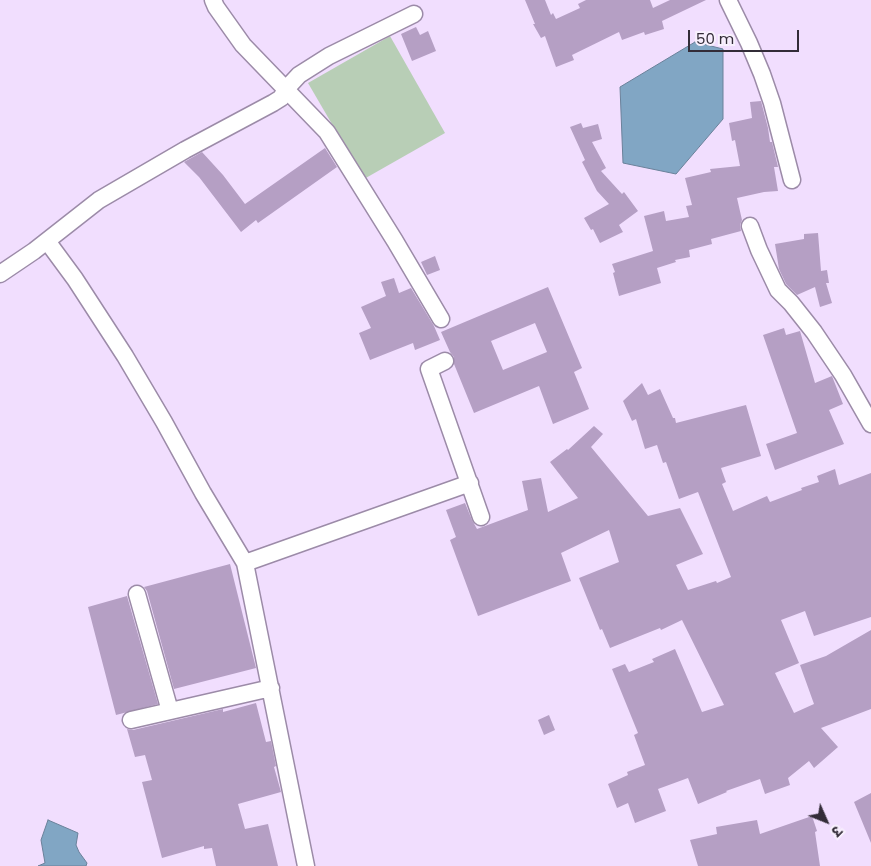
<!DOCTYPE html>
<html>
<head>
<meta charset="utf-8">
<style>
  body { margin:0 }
  #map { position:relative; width:871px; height:866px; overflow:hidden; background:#f1defe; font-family:Poppins,"Noto Sans Devanagari",sans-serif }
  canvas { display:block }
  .north { position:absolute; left:801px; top:796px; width:50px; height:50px; -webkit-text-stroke:4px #f8f0fd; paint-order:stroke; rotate:134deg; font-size:14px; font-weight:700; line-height:20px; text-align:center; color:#332c38 }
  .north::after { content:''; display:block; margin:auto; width:18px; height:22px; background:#332c38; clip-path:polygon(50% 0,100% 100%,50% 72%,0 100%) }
  .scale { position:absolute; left:688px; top:30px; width:111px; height:22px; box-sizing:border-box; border:2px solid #332c38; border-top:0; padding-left:6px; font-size:15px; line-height:18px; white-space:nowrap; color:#332c38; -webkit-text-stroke:4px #f8f0fd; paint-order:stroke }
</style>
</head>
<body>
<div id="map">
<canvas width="871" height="866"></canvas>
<div class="north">उ</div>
<div class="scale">50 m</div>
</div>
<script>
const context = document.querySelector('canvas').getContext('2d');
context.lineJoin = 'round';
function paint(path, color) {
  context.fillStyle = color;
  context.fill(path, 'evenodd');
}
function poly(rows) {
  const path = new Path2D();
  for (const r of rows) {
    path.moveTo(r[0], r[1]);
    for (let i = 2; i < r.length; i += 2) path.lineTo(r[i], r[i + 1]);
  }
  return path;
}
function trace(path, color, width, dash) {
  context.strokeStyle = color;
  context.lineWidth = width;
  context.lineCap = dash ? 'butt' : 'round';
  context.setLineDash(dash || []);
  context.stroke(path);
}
const green = poly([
  [390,36,445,133,364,179,308,83]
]);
const water = poly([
  [695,42,723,49,723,119,676,174,623,163,620,87,695,42],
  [48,820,78,833,76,845,79,852,87,863,86,866,38,866,45,863,41,840,48,820]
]);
const building = poly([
  [525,0,545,0,551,15,553,13,556,19,580,8,578,4,586,0,650,0,653,8,670,0,706,0,662,21,664,29,645,35,644,32,622,40,619,32,572,55,574,60,556,67,545,36,541,38,533,24,535,24],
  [416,27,420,35,428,31,436,51,412,61,401,34],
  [761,101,768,128,770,142,772,142,778,167,774,167,778,191,764,192,737,198,742,220,740,225,741,231,711,239,712,244,689,250,690,257,675,260,676,262,657,268,661,283,619,296,613,273,615,272,612,264,653,251,644,216,664,211,666,221,689,217,686,206,692,205,685,178,711,172,710,169,740,166,735,140,732,141,729,123,752,118,750,102],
  [581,123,583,128,598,124,602,139,592,142,606,168,601,171,622,194,624,192,638,211,619,225,623,232,600,243,593,229,591,230,584,218,609,204,597,191,582,162,585,160,570,127],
  [325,148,337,167,258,223,256,220,241,232,199,177,184,162,202,152,223,175,245,204],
  [818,233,821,271,827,270,829,283,826,283,832,303,820,307,815,287,797,295,786,284,779,269,775,244,804,239,804,234],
  [435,256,440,270,427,275,421,262],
  [394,278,399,293,411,288,434,326,440,340,415,350,413,343,370,360,359,333,371,328,361,307,386,296,381,282],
  [548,287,582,368,574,372,589,409,553,424,539,386,474,413,454,364,454,357,450,352,441,332],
  [535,323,547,352,503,370,491,341],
  [784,328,786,335,800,331,815,383,832,376,843,404,829,410,844,444,775,470,766,444,797,433,763,335],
  [642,383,648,395,660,389,673,418,675,418,676,423,746,405,761,456,721,468,726,482,722,484,733,511,767,496,770,502,802,490,801,488,819,482,817,476,835,469,839,485,871,473,871,617,814,636,805,611,781,620,799,663,775,673,794,713,814,704,800,665,826,656,871,630,871,709,821,728,838,747,814,768,809,761,788,778,790,785,765,794,760,779,726,791,727,792,698,804,688,778,658,789,666,811,635,823,628,803,617,808,608,784,628,775,627,772,645,765,634,735,638,733,612,669,625,664,629,672,654,662,652,659,675,649,702,712,724,705,682,620,661,630,660,628,610,648,602,629,600,630,579,578,619,562,609,530,561,553,571,581,478,616,450,540,456,537,446,510,465,503,472,520,477,529,528,510,522,481,541,478,548,512,578,498,550,462,567,449,568,450,594,426,603,434,591,447,648,516,680,508,703,554,676,565,688,590,716,581,717,583,731,577,698,492,679,499,666,462,663,463,657,445,645,449,636,419,632,421,623,401],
  [230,564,256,668,174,689,147,591,144,587],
  [127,596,158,704,116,715,88,607],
  [256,703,266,742,271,741,276,766,274,767,281,792,238,804,245,829,268,824,278,866,216,866,212,848,204,849,204,846,162,858,142,782,152,780,145,755,135,757,127,729,133,730,223,709,223,712],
  [549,715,555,730,544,735,538,720],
  [871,793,871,843,854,802],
  [812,816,817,831,815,832,820,866,698,866,690,840,717,834,716,827,757,820,760,834]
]);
const minor = poly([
  [213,0,216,7,243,45,327,132,395,241,441,319],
  [728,0,749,43,762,74,772,103,792,180],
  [750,226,759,250,778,290,791,303,814,332,843,375,871,424],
  [47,241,75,279,125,356,164,422,203,493,245,563],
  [0,274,34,251,99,200,185,150,273,103,281,98,286,89,299,75,329,56,414,14],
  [445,361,429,369,481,517],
  [137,594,170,711],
  [131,720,271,688],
  [306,866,245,563,470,483]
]);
paint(green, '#b8ceb6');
paint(water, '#81a6c4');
trace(water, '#6a819a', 1);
paint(building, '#b59fc4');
trace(minor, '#9c8ba8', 19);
trace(minor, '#fff', 16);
</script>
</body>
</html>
